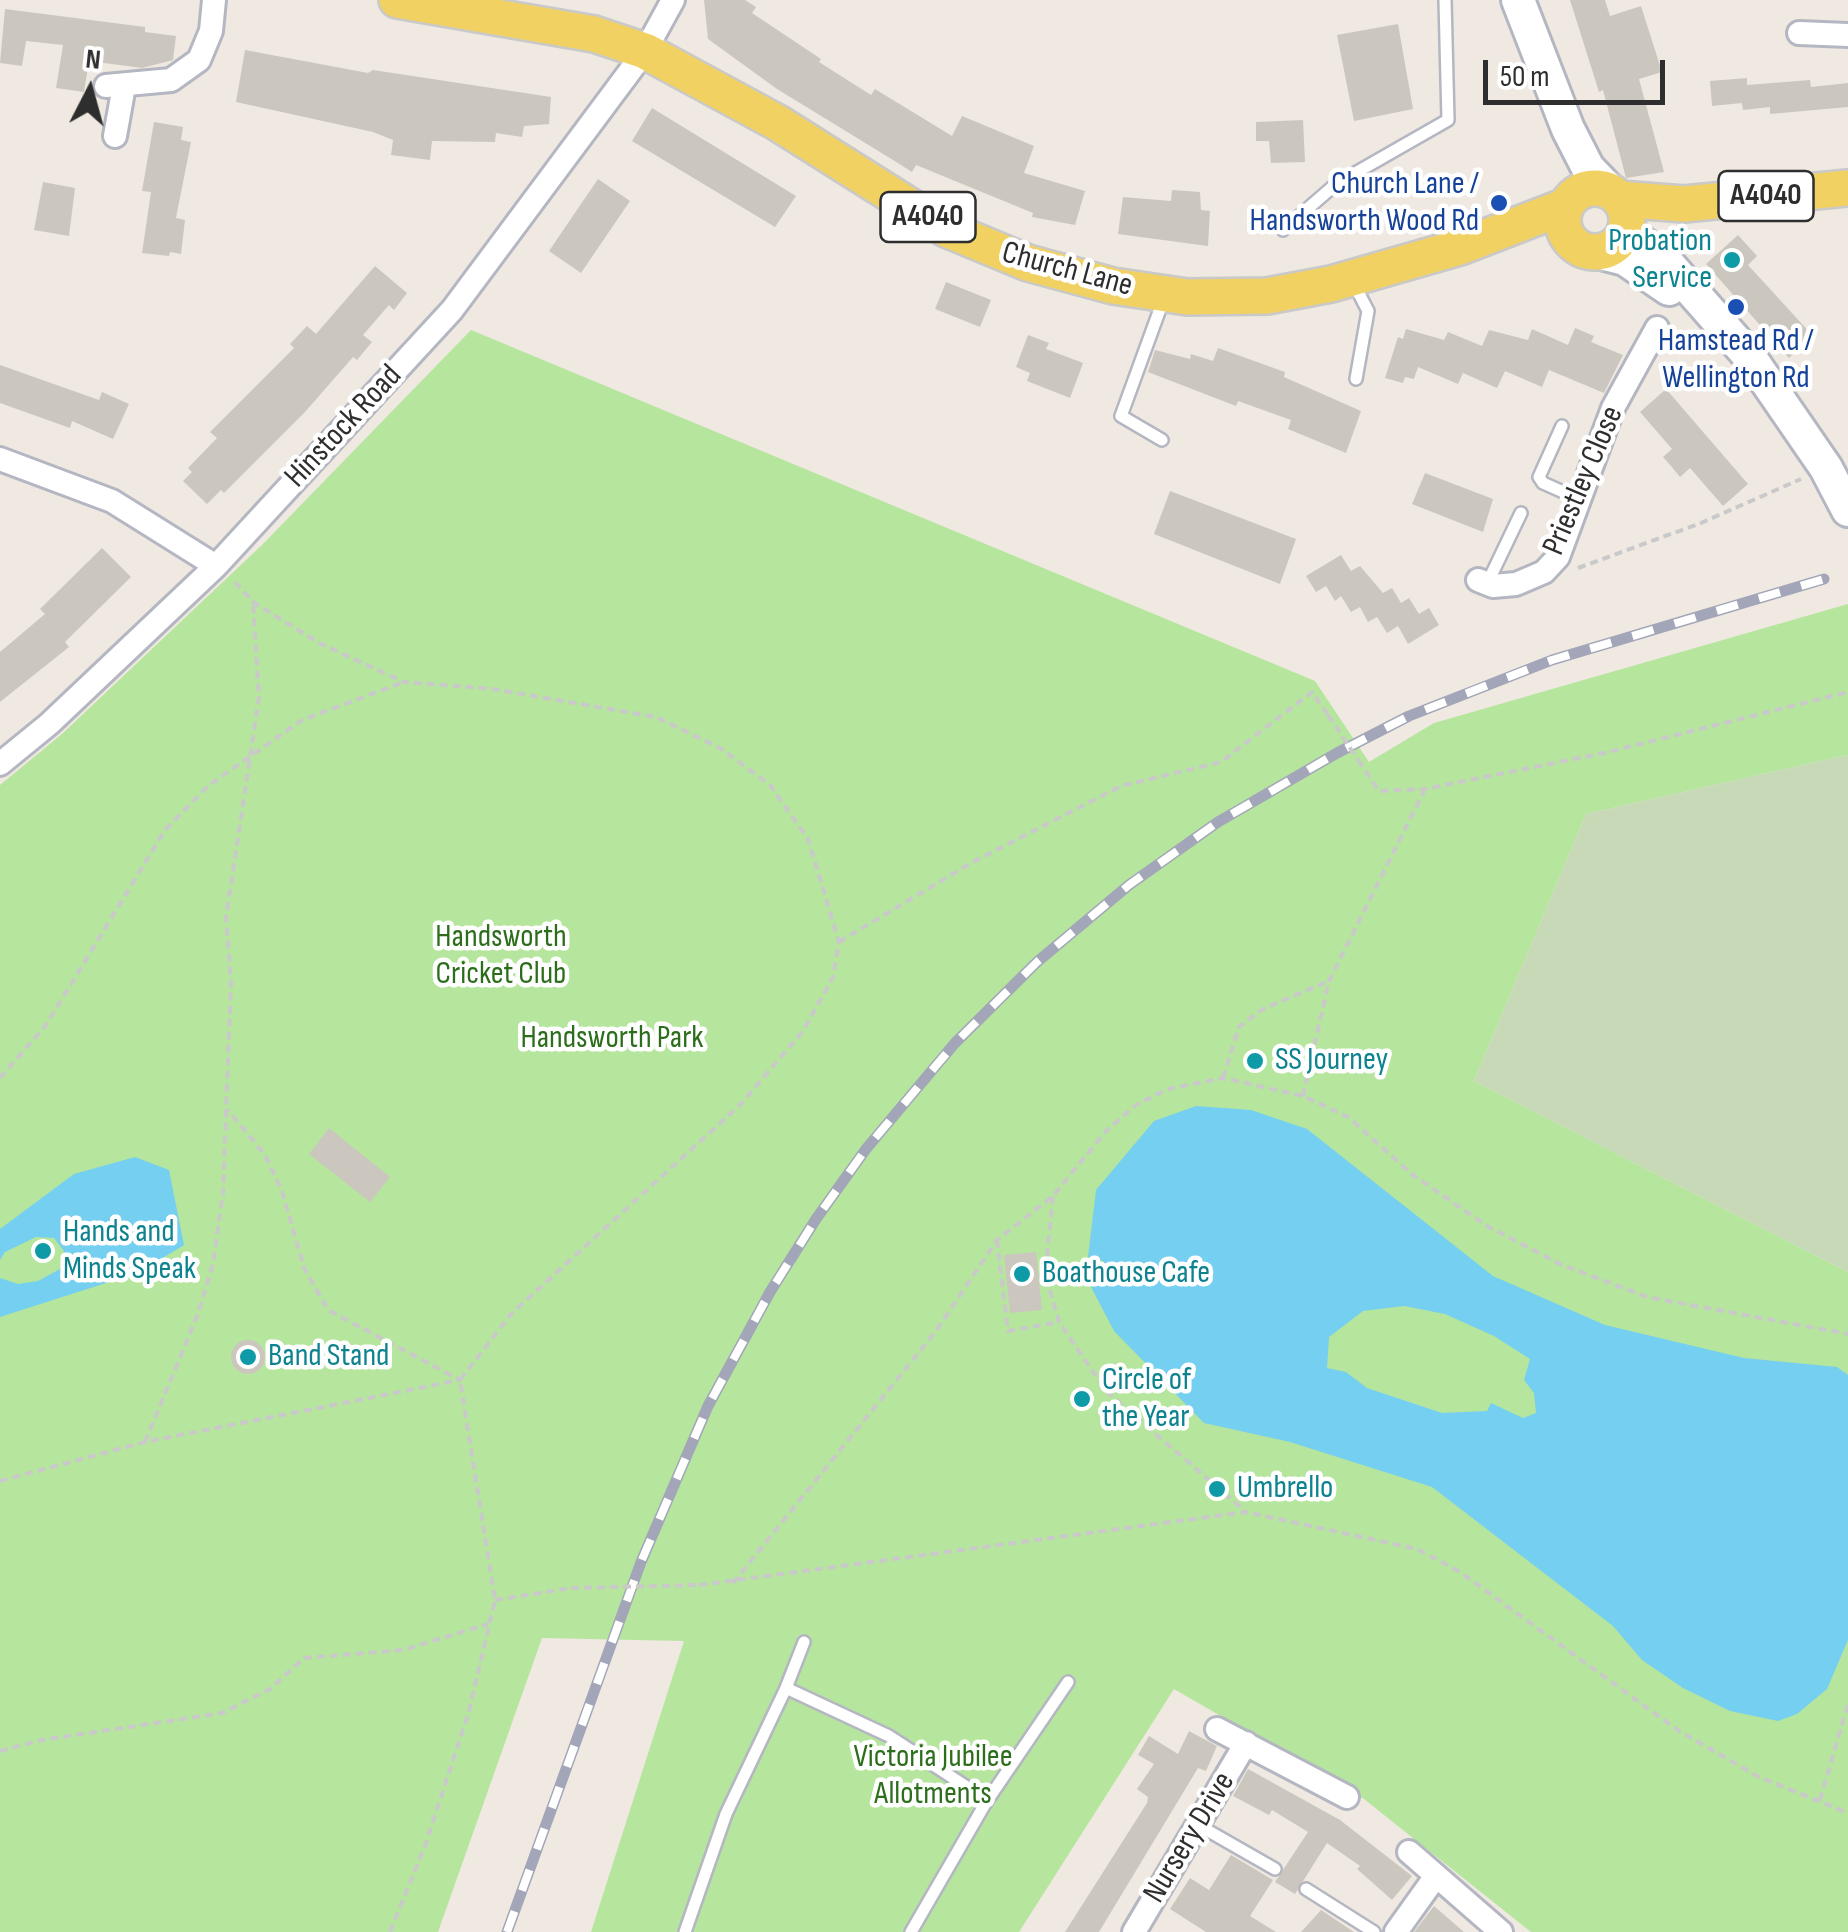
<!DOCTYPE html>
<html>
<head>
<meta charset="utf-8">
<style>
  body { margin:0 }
  #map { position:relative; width:1848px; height:1932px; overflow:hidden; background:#efe9e1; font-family:"Sofia Sans Condensed",sans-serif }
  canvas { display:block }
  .north { position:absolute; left:40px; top:40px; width:100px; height:100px; -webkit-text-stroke:8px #fff; paint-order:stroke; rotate:6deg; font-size:28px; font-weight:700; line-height:40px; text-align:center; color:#2e2e2e }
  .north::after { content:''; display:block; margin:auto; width:35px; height:45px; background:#2e2e2e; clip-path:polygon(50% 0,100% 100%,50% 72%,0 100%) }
  .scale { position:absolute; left:1483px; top:60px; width:182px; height:45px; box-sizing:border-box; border:5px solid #2e2e2e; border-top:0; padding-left:12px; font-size:30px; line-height:35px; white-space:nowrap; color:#2e2e2e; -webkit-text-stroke:8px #fff; paint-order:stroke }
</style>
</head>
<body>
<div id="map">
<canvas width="1848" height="1932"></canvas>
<div class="north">N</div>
<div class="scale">50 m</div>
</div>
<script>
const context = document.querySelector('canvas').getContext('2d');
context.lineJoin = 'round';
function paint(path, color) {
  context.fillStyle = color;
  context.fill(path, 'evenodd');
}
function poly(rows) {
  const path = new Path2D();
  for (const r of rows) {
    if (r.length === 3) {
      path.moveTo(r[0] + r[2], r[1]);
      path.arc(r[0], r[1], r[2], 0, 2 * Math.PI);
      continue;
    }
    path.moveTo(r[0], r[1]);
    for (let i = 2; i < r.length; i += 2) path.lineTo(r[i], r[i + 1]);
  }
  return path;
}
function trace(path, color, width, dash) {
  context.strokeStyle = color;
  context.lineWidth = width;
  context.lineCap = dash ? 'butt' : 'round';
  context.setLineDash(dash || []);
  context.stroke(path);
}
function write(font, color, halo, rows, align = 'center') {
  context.font = font + ' "Sofia Sans Condensed",sans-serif';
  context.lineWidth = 9;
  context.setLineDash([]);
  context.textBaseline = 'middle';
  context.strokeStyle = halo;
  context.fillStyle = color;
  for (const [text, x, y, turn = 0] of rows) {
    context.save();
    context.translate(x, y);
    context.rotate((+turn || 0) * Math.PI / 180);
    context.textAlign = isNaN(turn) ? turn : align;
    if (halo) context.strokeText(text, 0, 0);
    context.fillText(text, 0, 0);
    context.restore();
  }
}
const green = poly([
  [471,330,1315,681,1369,762,1434,723,1848,604,1848,755,1586,814,1474,1081,1848,1272,1848,1932,1531,1932,1364,1799,1174,1689,1019,1932,591,1932,684,1641,542,1638,438,1932,0,1932,0,785,62,734,263,544]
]);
const cemetery = poly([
  [1848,755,1848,1272,1474,1081,1586,814]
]);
const water = poly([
  [1196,1106,1251,1110,1307,1129,1493,1276,1605,1325,1744,1358,1837,1367,1848,1375,1848,1640,1827,1689,1797,1714,1778,1721,1730,1711,1683,1688,1642,1660,1613,1626,1432,1487,1290,1442,1204,1423,1114,1331,1091,1287,1102,1284,1107,1270,1103,1261,1088,1257,1096,1190,1154,1121],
  [1404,1306,1445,1314,1494,1336,1530,1359,1524,1380,1534,1393,1536,1413,1523,1418,1491,1403,1487,1411,1442,1413,1367,1388,1346,1372,1327,1368,1329,1337,1363,1311],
  [135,1157,169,1170,184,1245,161,1259,159,1266,0,1317,0,1278,18,1284,38,1281,60,1269,64,1251,54,1238,36,1237,5,1252,0,1260,0,1229,74,1174]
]);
const building = poly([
  [704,0,745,0,756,7,752,13,821,59,819,62,871,95,875,89,952,136,962,116,1034,146,1024,173,1085,191,1075,225,1032,217,1033,213,916,165,912,172,893,160,777,89,708,39],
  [1570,0,1605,0,1610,16,1641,6,1662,72,1639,79,1664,172,1626,178,1603,90,1599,92],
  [5,9,145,27,145,32,176,36,173,60,142,68,89,61,84,92,56,88,63,45,26,41,22,66,0,63],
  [1398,24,1413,109,1354,121,1337,35],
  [245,50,368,73,373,70,551,97,549,124,524,126,522,137,496,133,495,142,432,141,430,160,391,155,393,140,373,132,236,102],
  [1747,78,1747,85,1810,80,1811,87,1848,83,1848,107,1770,114,1770,107,1743,110,1742,103,1712,106,1710,81],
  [652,108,796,196,775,227,632,141],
  [1303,120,1305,162,1271,163,1269,141,1256,141,1256,122],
  [154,122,183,127,181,140,191,142,176,218,185,220,181,254,170,252,169,256,142,253,151,192,142,191],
  [598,179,630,201,581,273,549,251],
  [43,182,75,188,69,236,34,230],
  [1172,190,1200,192,1201,210,1210,211,1208,246,1118,234,1123,197,1171,201],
  [1738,235,1757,256,1748,265,1813,336,1789,358,1706,264],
  [375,266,407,293,394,310,389,305,363,335,372,342,357,360,353,357,305,412,224,493,221,490,207,504,183,481,192,472,188,468,217,438,210,432,294,348,290,344,307,326,316,334],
  [946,282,991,300,980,327,935,309],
  [1575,328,1594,336,1591,342,1623,355,1604,393,1549,370,1542,387,1505,371,1497,388,1463,373,1458,384,1418,367,1414,379,1405,377,1403,383,1385,378,1398,337,1403,339,1406,329,1444,340,1448,332,1482,346,1489,330,1528,340,1532,329,1568,345],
  [1028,335,1049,343,1046,349,1083,363,1070,398,1027,381,1030,373,1016,367],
  [1218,348,1285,372,1284,377,1361,411,1346,453,1288,429,1291,420,1238,401,1236,406,1148,372,1155,350,1190,359,1191,354,1213,361],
  [0,365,99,400,102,392,129,404,113,439,72,421,70,428,0,403],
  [1666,389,1748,484,1723,506,1690,468,1680,477,1671,466,1663,457,1672,449,1640,412],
  [1425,473,1493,499,1483,532,1412,504],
  [1170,491,1296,539,1280,584,1154,534],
  [102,548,131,577,65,642,69,647,0,702,0,652,45,614,40,609],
  [1341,555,1351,571,1360,566,1383,593,1392,588,1401,603,1409,598,1419,614,1429,608,1439,625,1408,644,1398,626,1387,633,1377,617,1368,622,1360,607,1351,612,1341,596,1335,601,1326,586,1316,592,1306,576],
  [329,1128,390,1177,370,1202,309,1154],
  [1036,1252,1042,1310,1010,1313,1004,1255],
  [248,1357,17],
  [1189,1731,1217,1746,1206,1771,1198,1768,1099,1932,1065,1932,1147,1803,1148,1797,1137,1789,1154,1764,1138,1755,1149,1736,1178,1754],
  [1248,1769,1340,1820,1412,1876,1392,1900,1357,1869,1360,1866,1327,1843,1295,1894,1275,1882,1308,1832,1272,1810,1269,1815,1233,1796],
  [1231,1855,1273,1880,1250,1916,1276,1932,1206,1932,1170,1909,1190,1878,1209,1890],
  [1434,1906,1464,1932,1414,1932],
  [1321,1910,1354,1932,1301,1932]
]);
const path = poly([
  [1578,568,1701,523,1801,479],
  [235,582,253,602,319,643,404,682,493,689,656,717,720,748,770,785,808,839,839,942,833,977,803,1031,740,1105,511,1314,460,1380,495,1600,469,1711,426,1843,390,1932],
  [1358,760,1379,791,1425,789,1604,753,1848,692],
  [839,942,971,863,1121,786,1221,762,1312,692,1328,715],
  [0,1078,46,1025,165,830,208,786,302,720,404,682],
  [1223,1078,1239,1027,1263,1009,1329,981],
  [1303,1096,1329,981,1424,791],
  [997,1240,1008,1331,1059,1322],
  [1047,1256,1053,1196],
  [1050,1290,1059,1322,1107,1392,1245,1511],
  [145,1442,198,1314,213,1264,223,1192,231,983,226,917,259,698,253,602],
  [0,1481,145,1442,460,1380,328,1310,304,1268,282,1191,265,1155,227,1109],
  [733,1583,936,1331,997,1240,1053,1196,1106,1131,1136,1105,1168,1089,1223,1078,1303,1096,1348,1117,1413,1175,1487,1226,1560,1264,1647,1297,1848,1334],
  [699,1585,1246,1512,1417,1549,1460,1572,1679,1731,1759,1777,1848,1813],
  [495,1600,571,1588],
  [0,1751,42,1740,222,1713,270,1689,304,1658,403,1650,488,1624],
  [1820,1800,1848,1704]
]);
const service = poly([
  [1283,230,1336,184,1448,120,1445,0],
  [1353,282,1368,311,1356,379],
  [1562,426,1539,477,1543,483,1579,499],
  [1162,440,1121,416,1164,298],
  [1487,584,1521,513],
  [1047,1275,1107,1271],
  [786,1688,804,1642],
  [985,1804,1068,1682],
  [1198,1825,1275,1869],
  [1306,1889,1374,1932],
  [685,1932,726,1814,786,1688,889,1736,973,1791,985,1804,911,1932]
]);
const minor = poly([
  [1799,33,1848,35],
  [106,86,171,80,199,60,211,31,214,0],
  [115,136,124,86],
  [0,459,112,501,216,566],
  [1478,580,1493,586,1516,584,1544,572,1558,557,1613,408,1657,328],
  [0,764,49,724,216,566,452,310,645,51,673,0],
  [1217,1729,1347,1797],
  [1409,1852,1501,1932],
  [1134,1932,1246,1743],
  [1396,1932,1436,1876]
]);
const secondary = poly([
  [1518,0,1568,129,1588,168,1611,192],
  [1625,229,1669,265,1749,356,1826,468,1848,510],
  [1594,251,1625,259,1669,289]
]);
const primary = poly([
  [397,0,594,34,645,51,778,123,946,229,1028,263,1113,286,1187,297,1267,296,1331,284,1460,247,1566,206],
  [1595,220,32],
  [1619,199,1684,204,1848,188]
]);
const rail = poly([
  [507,1932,641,1562,708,1406,770,1292,816,1219,866,1149,955,1043,1037,962,1129,885,1218,822,1337,753,1409,716,1552,660,1824,579]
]);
const pathBridge = poly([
  [1328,715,1358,760],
  [571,1588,699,1585]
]);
const markers = [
  [1499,203,10,"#1a4fb4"],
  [1732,260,10,"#0f9aa8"],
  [1736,307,10,"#1a4fb4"],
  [1255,1061,10,"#0f9aa8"],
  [43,1251,10,"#0f9aa8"],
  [1022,1274,10,"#0f9aa8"],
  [248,1357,10,"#0f9aa8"],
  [1082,1399,10,"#0f9aa8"],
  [1217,1489,10,"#0f9aa8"]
];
const shields = [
  [1766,196,95],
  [928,217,95]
];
const shieldNames = [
  ["A4040",1766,196],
  ["A4040",928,217]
];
const transitNames = [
  ["Church Lane /",1479,185],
  ["Handsworth Wood Rd",1479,222],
  ["Hamstead Rd /",1736,342,"center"],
  ["Wellington Rd",1736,379,"center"]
];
const cultureNames = [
  ["Probation",1712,242,"right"],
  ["Service",1712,279,"right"],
  ["SS Journey",1275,1061],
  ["Hands and",63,1233],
  ["Minds Speak",63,1270],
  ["Boathouse Cafe",1042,1274],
  ["Band Stand",268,1357],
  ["Circle of",1102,1381],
  ["the Year",1102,1418],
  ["Umbrello",1237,1489]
];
const streetNames = [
  ["Church Lane",1067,270,15],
  ["Hinstock Road",344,427,-47],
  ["Priestley Close",1584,481,-67],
  ["Nursery Drive",1190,1838,-59]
];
const parkNames = [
  ["Handsworth",501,938],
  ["Cricket Club",501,975],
  ["Handsworth Park",612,1039],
  ["Victoria Jubilee",933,1758],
  ["Allotments",933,1795]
];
paint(green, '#b6e59e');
paint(cemetery, '#c8d9b8');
paint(water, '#75cff0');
paint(building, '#cbc7bf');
trace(service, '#b4b7c1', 16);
trace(minor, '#b4b7c1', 28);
trace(secondary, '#b4b7c1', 38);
trace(primary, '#c9c9c9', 40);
trace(path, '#c9c9c9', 4, [8, 5]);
trace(service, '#fff', 11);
trace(minor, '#fff', 22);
trace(secondary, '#fff', 32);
trace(primary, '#f2d163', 35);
trace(rail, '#a3a6b8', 11);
trace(rail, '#fff', 8, [22]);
trace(pathBridge, '#c9c9c9', 4, [8, 5]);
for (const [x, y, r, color] of markers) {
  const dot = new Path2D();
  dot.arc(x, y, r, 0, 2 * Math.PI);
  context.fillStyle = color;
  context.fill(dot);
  trace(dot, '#fff', 4);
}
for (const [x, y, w] of shields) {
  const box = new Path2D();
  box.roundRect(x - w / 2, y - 25, w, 50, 8);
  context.fillStyle = '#fff';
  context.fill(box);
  trace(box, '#2e2e2e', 2.5);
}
write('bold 30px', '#2e2e2e', null, shieldNames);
write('32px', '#164399', '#fff', transitNames, 'right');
write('32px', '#0d838f', '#fff', cultureNames, 'left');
write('32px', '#2e2e2e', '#fff', streetNames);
write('32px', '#2c6e1b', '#fff', parkNames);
</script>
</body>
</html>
